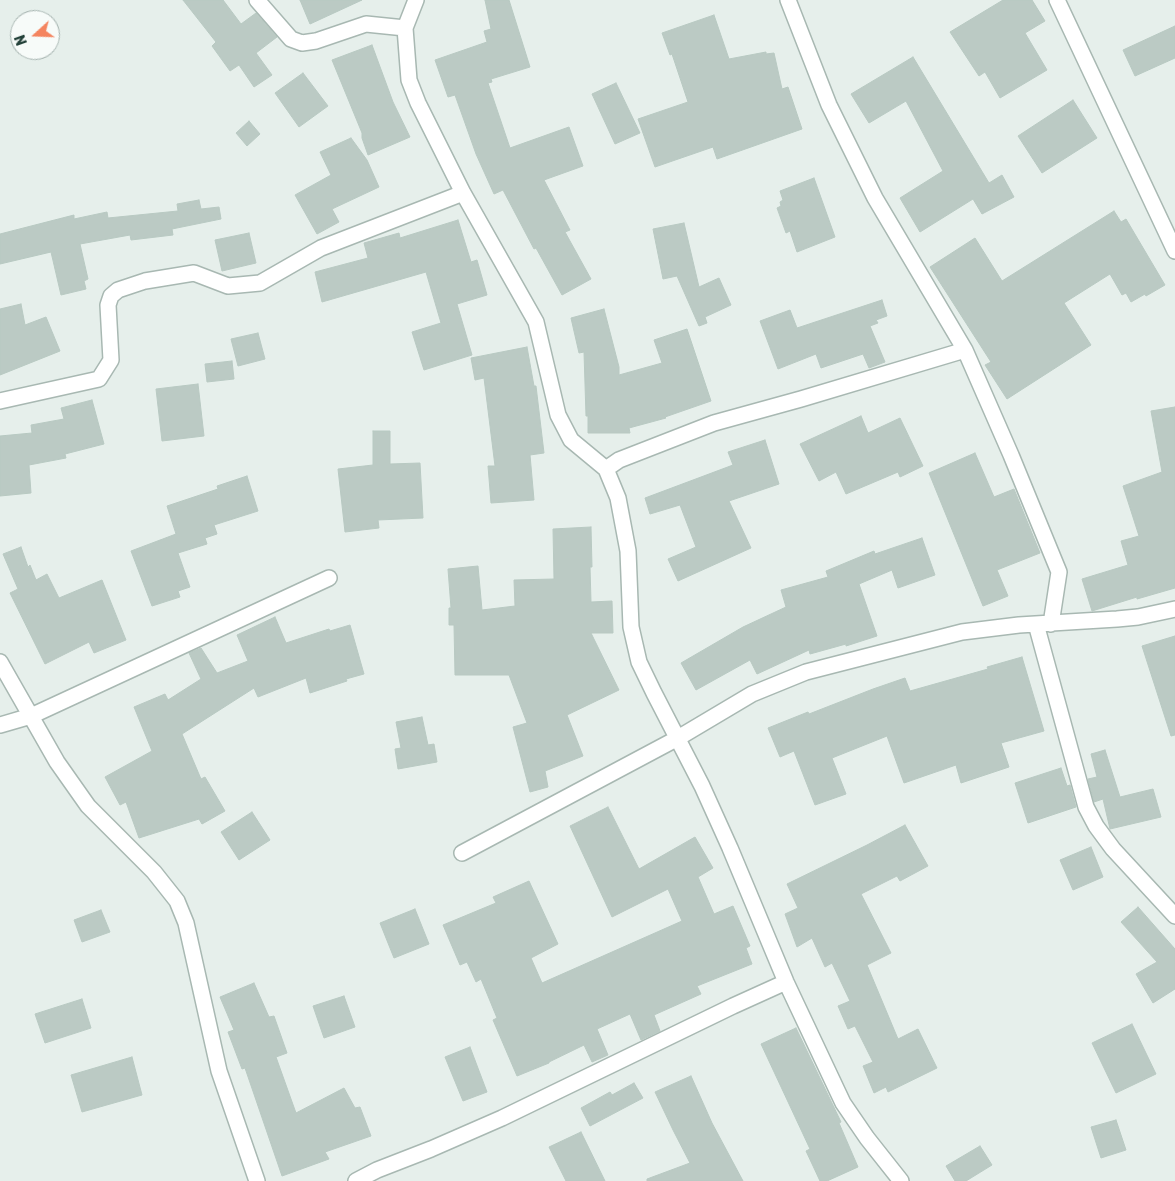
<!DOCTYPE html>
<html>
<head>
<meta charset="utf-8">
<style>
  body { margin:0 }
  #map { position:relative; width:1175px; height:1181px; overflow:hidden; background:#e6efeb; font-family:Rubik,sans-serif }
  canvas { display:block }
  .north { position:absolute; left:10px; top:10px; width:50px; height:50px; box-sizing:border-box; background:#f7fbf9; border:1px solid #a3b1ad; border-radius:50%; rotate:250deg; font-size:14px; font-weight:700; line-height:20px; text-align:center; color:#24423a }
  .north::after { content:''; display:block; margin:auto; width:18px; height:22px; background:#f4845f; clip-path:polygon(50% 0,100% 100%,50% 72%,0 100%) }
</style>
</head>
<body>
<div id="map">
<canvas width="1175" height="1181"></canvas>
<div class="north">N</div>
</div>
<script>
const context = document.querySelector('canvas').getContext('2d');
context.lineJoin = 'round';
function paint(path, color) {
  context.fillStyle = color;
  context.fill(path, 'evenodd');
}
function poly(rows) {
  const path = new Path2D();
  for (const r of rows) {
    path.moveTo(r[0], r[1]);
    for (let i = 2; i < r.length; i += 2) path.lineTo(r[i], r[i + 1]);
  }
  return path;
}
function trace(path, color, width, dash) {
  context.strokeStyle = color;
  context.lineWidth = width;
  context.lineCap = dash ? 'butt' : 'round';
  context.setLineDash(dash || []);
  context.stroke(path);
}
const building = poly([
  [183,0,223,0,241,24,256,13,277,37,256,53,272,75,254,87,239,65,230,71,212,46,216,42,183,0],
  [300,0,362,0,310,24,300,0],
  [485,0,509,0,530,67,491,79,492,82,488,83,510,148,569,127,583,166,544,180,570,230,565,232,591,279,562,295,536,248,534,249,503,190,494,194,476,154,455,95,448,97,435,60,487,42,484,31,491,29,485,0],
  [1003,0,1032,0,1045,21,1025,33,1047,70,1000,98,985,72,979,76,950,32,1003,0],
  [714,15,729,59,766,52,766,54,774,53,782,89,788,87,802,129,717,159,713,147,655,167,638,119,688,102,672,54,670,55,662,33,714,15],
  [1175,26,1175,58,1135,76,1123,50,1175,26],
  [372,45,393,102,410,137,368,155,362,138,362,133,332,60,372,45],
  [913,57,989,183,1002,175,1014,197,982,214,973,199,920,232,900,198,943,171,906,101,869,123,851,94,913,57],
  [303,73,328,106,299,127,275,93,303,73],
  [616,83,640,133,615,144,592,94,616,83],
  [1073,100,1097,138,1042,173,1018,136,1073,100],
  [249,121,260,134,247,146,236,133,249,121],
  [351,138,367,160,379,187,332,209,339,222,317,234,295,195,331,175,320,152,351,138],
  [814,178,835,237,797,252,790,231,786,233,777,208,781,206,780,202,783,200,780,191,814,178],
  [199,200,201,209,219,207,221,219,172,229,173,235,131,240,130,235,80,244,88,279,84,281,86,289,61,295,51,252,0,264,0,234,74,215,74,219,107,212,108,218,178,211,177,204,199,200],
  [1114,211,1121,222,1126,219,1165,285,1146,296,1145,294,1131,302,1126,293,1122,295,1110,274,1064,303,1091,345,1007,399,985,365,991,362,930,267,975,238,1002,281,1114,211],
  [458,220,471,262,477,260,487,295,457,304,472,355,424,370,412,332,441,323,426,272,322,302,315,272,368,258,364,243,399,233,400,238,458,220],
  [684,223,699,287,719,278,731,305,705,317,707,323,699,326,677,276,663,279,653,229,684,223],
  [249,233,256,263,222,271,215,240,249,233],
  [882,300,887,316,876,320,878,323,870,326,885,362,869,368,863,354,821,368,816,354,778,369,760,321,790,310,797,328,882,300],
  [21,304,25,325,46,317,60,351,0,375,0,309,21,304],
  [604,309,619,367,619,375,662,363,654,340,687,329,711,401,665,417,666,418,629,428,630,433,588,433,588,416,586,416,584,352,579,353,571,318,604,309],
  [258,333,265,359,238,366,231,339,258,333],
  [527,347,534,386,536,386,544,453,530,455,534,500,491,503,488,466,495,466,484,378,475,380,471,358,527,347],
  [232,361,234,379,207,382,205,364,232,361],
  [198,384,204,436,162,441,156,389,198,384],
  [92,400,104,444,65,454,66,458,29,465,31,493,0,496,0,436,32,433,31,425,64,419,61,408,92,400],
  [1175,407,1175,588,1137,599,1137,597,1092,611,1082,579,1128,565,1121,541,1139,536,1123,486,1162,472,1151,411,1175,407],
  [861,416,868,433,900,418,923,466,900,477,898,472,846,494,836,472,819,481,800,444,861,416],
  [373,431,390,431,390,464,420,463,423,518,378,520,379,528,345,532,338,469,373,465,373,431],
  [765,440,779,484,729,501,751,548,678,581,668,559,696,547,680,505,650,514,645,498,733,465,728,452,765,440],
  [975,453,994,497,1014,489,1040,553,997,570,1008,596,983,606,929,473,975,453],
  [247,476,258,511,214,525,217,534,205,538,207,544,178,553,190,587,178,591,180,597,152,606,131,551,176,534,167,506,218,489,217,486,247,476],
  [591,527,592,567,590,567,591,602,612,601,613,633,591,633,619,690,567,715,583,756,545,771,548,787,530,792,513,727,527,723,509,675,455,675,454,625,449,625,449,608,451,608,448,569,478,566,482,610,515,606,514,580,554,579,553,529,591,527],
  [922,538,935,575,898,588,892,570,859,584,877,636,846,646,846,644,810,654,809,650,757,674,750,660,696,690,681,663,743,627,786,607,781,590,828,577,826,571,874,551,875,554,922,538],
  [21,547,28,567,30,565,36,580,47,574,59,598,102,580,126,640,94,653,89,642,45,664,10,593,18,589,3,554,21,547],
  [275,617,286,643,329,629,330,631,350,625,364,674,346,679,347,681,310,693,306,678,258,697,254,688,182,734,201,779,205,777,225,811,202,824,199,819,139,838,126,802,120,805,105,777,152,751,134,707,165,694,168,700,201,679,189,653,201,648,217,673,248,661,237,635,275,617],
  [1175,636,1175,735,1171,736,1142,646,1175,636],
  [1022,657,1044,731,1001,743,1009,767,961,783,956,765,904,783,887,736,832,758,846,794,815,805,794,751,780,757,768,728,808,712,809,714,873,689,905,678,910,691,988,669,987,667,1022,657],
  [422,717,428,745,434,744,437,762,398,769,395,749,401,748,396,722,422,717],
  [1105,750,1120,797,1153,789,1161,817,1110,829,1103,799,1094,802,1088,779,1097,777,1091,754,1105,750],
  [1061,768,1067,786,1070,785,1076,807,1028,823,1015,783,1061,768],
  [608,807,639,869,695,837,713,868,698,877,714,914,733,906,750,946,746,948,752,964,697,986,701,994,654,1015,660,1031,641,1040,630,1014,597,1029,608,1055,592,1062,584,1045,549,1062,549,1063,517,1076,493,1020,497,1018,481,979,476,982,467,962,460,965,443,925,496,903,493,897,529,881,558,944,531,958,542,983,682,921,668,889,612,917,570,826,608,807],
  [252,812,270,840,239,860,221,832,252,812],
  [905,825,928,866,900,881,897,876,861,894,891,953,867,965,898,1039,918,1029,937,1068,888,1092,886,1087,874,1093,863,1066,873,1062,855,1026,848,1029,838,1006,850,1001,832,963,825,967,812,938,797,947,785,914,798,908,787,884,867,845,905,825],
  [1091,847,1103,877,1073,890,1060,860,1091,847],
  [1138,907,1175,949,1175,989,1153,1003,1136,974,1157,962,1121,922,1138,907],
  [415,909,429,944,394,958,380,923,415,909],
  [101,910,110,932,82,942,74,920,101,910],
  [254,983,269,1017,274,1016,287,1053,276,1057,296,1113,344,1088,355,1108,360,1107,371,1136,325,1152,329,1159,282,1176,245,1068,242,1069,228,1032,234,1030,220,997,254,983],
  [344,996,355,1027,324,1038,313,1006,344,996],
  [82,999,91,1028,45,1043,35,1014,82,999],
  [1132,1024,1156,1074,1116,1093,1092,1043,1132,1024],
  [796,1028,841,1122,839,1123,858,1167,827,1181,820,1181,806,1151,810,1149,761,1044,796,1028],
  [470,1047,487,1092,463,1101,445,1057,470,1047],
  [132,1057,142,1095,82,1112,71,1075,132,1057],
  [691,1076,712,1123,743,1181,647,1181,647,1179,690,1163,673,1130,655,1092,691,1076],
  [634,1083,643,1098,590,1126,581,1108,610,1092,612,1095,634,1083],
  [1116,1120,1126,1150,1101,1158,1091,1127,1116,1120],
  [581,1132,605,1181,566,1181,549,1147,581,1132],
  [980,1146,992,1165,966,1181,955,1181,946,1166,980,1146]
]);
const street = poly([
  [257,0,291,39,302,43,316,41,366,24,405,28],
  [416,0,405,28,409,80,418,103,463,193,536,322,558,415,571,440,606,469,618,498,628,551,631,627,639,662,654,693,702,786,730,848,786,982,843,1103,867,1138,901,1181],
  [788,0,829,105,875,198,965,350,1011,455,1059,572,1051,624],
  [1057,0,1175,251],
  [0,401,99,379,111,360,108,305,111,296,118,290,145,281,194,273,228,286,260,283,321,248,463,193],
  [606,469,619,460,714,423,801,399,965,350],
  [1036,624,1086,807,1096,826,1113,849,1175,916],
  [0,662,57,762,88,806,154,872,177,901,186,923,219,1071,257,1181],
  [0,725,31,716,329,578],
  [462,853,678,738,752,694,806,672,962,632,1019,625,1117,619,1138,617,1175,609],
  [356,1181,377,1170,431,1149,502,1118,733,1006,786,982]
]);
paint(building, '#bbcac4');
trace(building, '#b8c9c2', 1);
trace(street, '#a8b8b2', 18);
trace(street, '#fff', 15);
</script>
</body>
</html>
